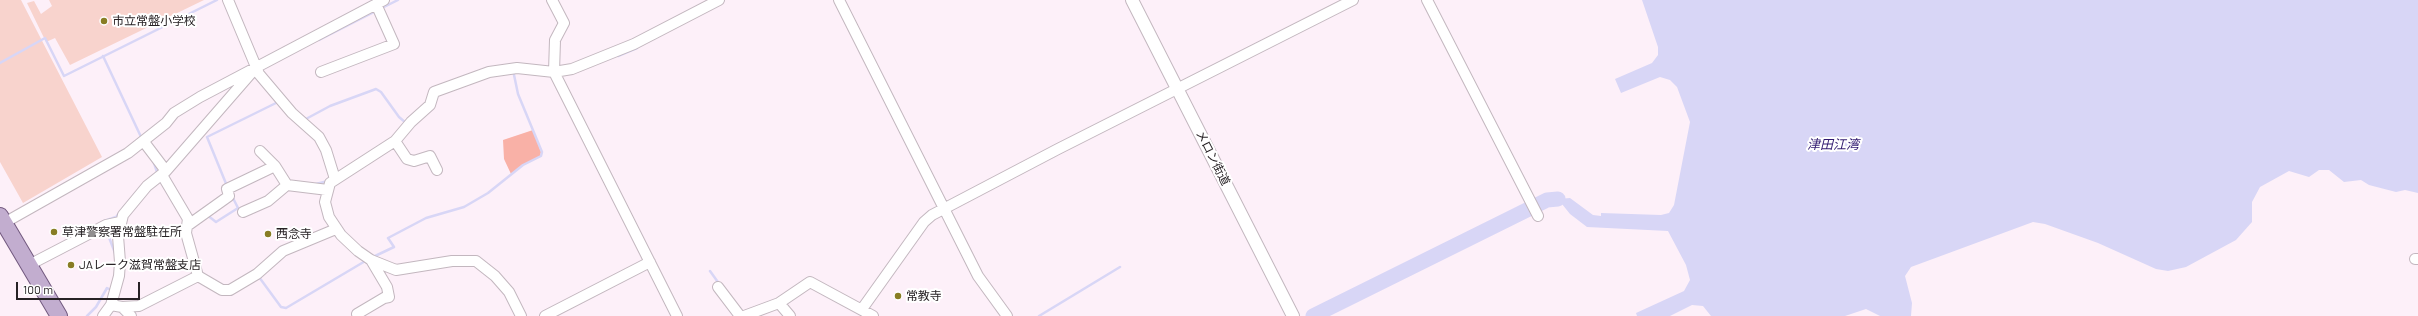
<!DOCTYPE html>
<html>
<head>
<meta charset="utf-8">
<style>
  body { margin:0 }
  #map { position:relative; width:2418px; height:316px; overflow:hidden; background:#fdf0f9; font-family:Barlow,sans-serif }
  canvas { display:block }
  .scale { position:absolute; left:16px; top:282px; width:124px; height:18px; box-sizing:border-box; border:2px solid #272225; border-top:0; padding-left:5px; font-size:12px; line-height:14px; white-space:nowrap; color:#272225; -webkit-text-stroke:3px #fff; paint-order:stroke }
</style>
</head>
<body>
<div id="map">
<canvas width="2418" height="316"></canvas>
<div class="scale">100 m</div>
</div>
<script>
const context = document.querySelector('canvas').getContext('2d');
context.lineJoin = 'round';
function paint(path, color) {
  context.fillStyle = color;
  context.fill(path, 'evenodd');
}
function poly(rows) {
  const path = new Path2D();
  for (const r of rows) {
    path.moveTo(r[0], r[1]);
    for (let i = 2; i < r.length; i += 2) path.lineTo(r[i], r[i + 1]);
  }
  return path;
}
function trace(path, color, width, dash) {
  context.strokeStyle = color;
  context.lineWidth = width;
  context.lineCap = dash ? 'butt' : 'round';
  context.setLineDash(dash || []);
  context.stroke(path);
}
function write(font, color, halo, rows, align = 'center') {
  context.font = font + ' Barlow,"Noto Sans JP",sans-serif';
  context.lineWidth = 4;
  context.setLineDash([]);
  context.textBaseline = 'middle';
  context.strokeStyle = halo;
  context.fillStyle = color;
  for (const [text, x, y, turn = 0] of rows) {
    context.save();
    context.translate(x, y);
    context.rotate((+turn || 0) * Math.PI / 180);
    context.textAlign = isNaN(turn) ? turn : align;
    if (halo) context.strokeText(text, 0, 0);
    context.fillText(text, 0, 0);
    context.restore();
  }
}
const green = poly([
  [0,0,21,0,102,157,23,203,0,162],
  [49,0,204,0,70,65,55,38,46,42,27,3,34,1,41,14,52,6]
]);
const forest = poly([
  [533,130,541,152,540,156,523,165,511,174,504,159,503,140]
]);
const water = poly([
  [1642,0,2418,0,2418,193,2405,190,2396,192,2369,185,2361,180,2344,182,2329,170,2319,170,2309,177,2289,171,2260,187,2252,202,2252,222,2236,240,2186,267,2168,271,2156,269,2098,243,2045,224,2033,222,1911,267,1905,276,1912,303,1911,316,1880,316,1866,309,1845,316,1711,316,1703,306,1692,305,1670,316,1637,316,1636,313,1684,291,1690,280,1686,265,1668,231,1587,227,1570,214,1558,199,1570,198,1593,215,1601,216,1601,213,1661,215,1669,213,1674,205,1690,122,1677,87,1670,80,1660,77,1621,93,1615,79,1652,63,1658,55,1658,47]
]);
const stream = poly([
  [380,9,398,0],
  [319,40,376,11],
  [103,56,142,139],
  [618,56,637,48],
  [0,63,45,38,64,76,217,0],
  [304,120,330,106,376,89,381,92,399,117,406,123],
  [154,163,157,172],
  [316,184,328,181],
  [227,186,207,137,278,102],
  [123,208,135,194],
  [207,215,216,222,238,208,232,196],
  [104,221,116,217,120,212],
  [105,227,115,253],
  [373,257,394,247,388,238,426,218,464,207,488,193,523,165,541,156,542,152,518,94,513,70],
  [710,271,720,285],
  [259,277,281,307,286,308,367,260],
  [87,316,96,307,107,288,111,290],
  [1039,316,1120,267]
]);
const river = poly([
  [1313,316,1547,200,1558,199]
]);
const minor = poly([
  [228,0,259,74,292,113,319,137,326,150,335,179],
  [552,0,564,23,555,40,554,72,677,316],
  [839,0,978,276,1007,316],
  [1427,0,1538,216],
  [321,72,394,44,376,4],
  [395,141,407,159,414,161,430,156,437,170],
  [144,142,166,171],
  [260,151,275,166],
  [162,175,188,219,186,233,198,276],
  [243,212,268,201,287,185],
  [4,223,128,153,166,123,174,113,200,97,384,0],
  [187,226,229,196,227,189,275,166,287,185,328,190],
  [2415,259,2418,259],
  [29,265,106,225,120,222],
  [718,287,740,316],
  [779,303,790,316],
  [111,305,122,307,139,306,198,276,222,290,230,290,257,274,283,251,336,229],
  [122,307,131,316],
  [862,309,924,222,932,215,1058,149,1353,0],
  [357,314,384,298,389,297,387,287,371,260],
  [103,316,111,305,119,276,120,262,118,236,123,215,147,186,166,171,253,71],
  [521,316,509,292,495,276,476,261,452,261,396,270,371,260,358,251,341,235,329,217,325,202,330,183,395,141,411,122,430,105,434,92,489,72,517,68,554,72,572,69,634,44,719,0],
  [545,316,650,262],
  [744,316,779,303,810,282,873,316]
]);
const tertiary = poly([
  [1132,0,1293,316]
]);
const primary = poly([
  [0,216,59,316]
]);
const markers = [
  [104,21,4,"#887d24"],
  [54,232,4,"#887d24"],
  [268,234,4,"#887d24"],
  [71,265,4,"#887d24"],
  [898,296,4,"#887d24"]
];
const poiNames = [
  ["市立常盤小学校",112,21],
  ["草津警察署常盤駐在所",62,232],
  ["西念寺",276,234],
  ["JAレーク滋賀常盤支店",79,265],
  ["常教寺",906,296]
];
const streetNames = [
  ["メロン街道",1213,158,63]
];
const waterNames = [
  ["津田江湾",1833,145]
];
paint(green, '#f8d3cd');
paint(forest, '#f9b1a7');
paint(water, '#d8d6f6');
trace(stream, '#d8d6f6', 2.5);
trace(river, '#d8d6f6', 15);
trace(minor, '#c3b7bf', 12);
trace(tertiary, '#c3b7bf', 14);
trace(primary, '#72597f', 18);
trace(minor, '#fff', 10);
trace(tertiary, '#fff', 12);
trace(primary, '#c2adcf', 16);
for (const [x, y, r, color] of markers) {
  const dot = new Path2D();
  dot.arc(x, y, r, 0, 2 * Math.PI);
  context.fillStyle = color;
  context.fill(dot);
  trace(dot, '#fff', 1.5);
}
write('12px', '#272225', '#fff', poiNames, 'left');
write('12px', '#272225', '#fff', streetNames);
write('italic 13px', '#30196f', '#fff', waterNames);
</script>
</body>
</html>
